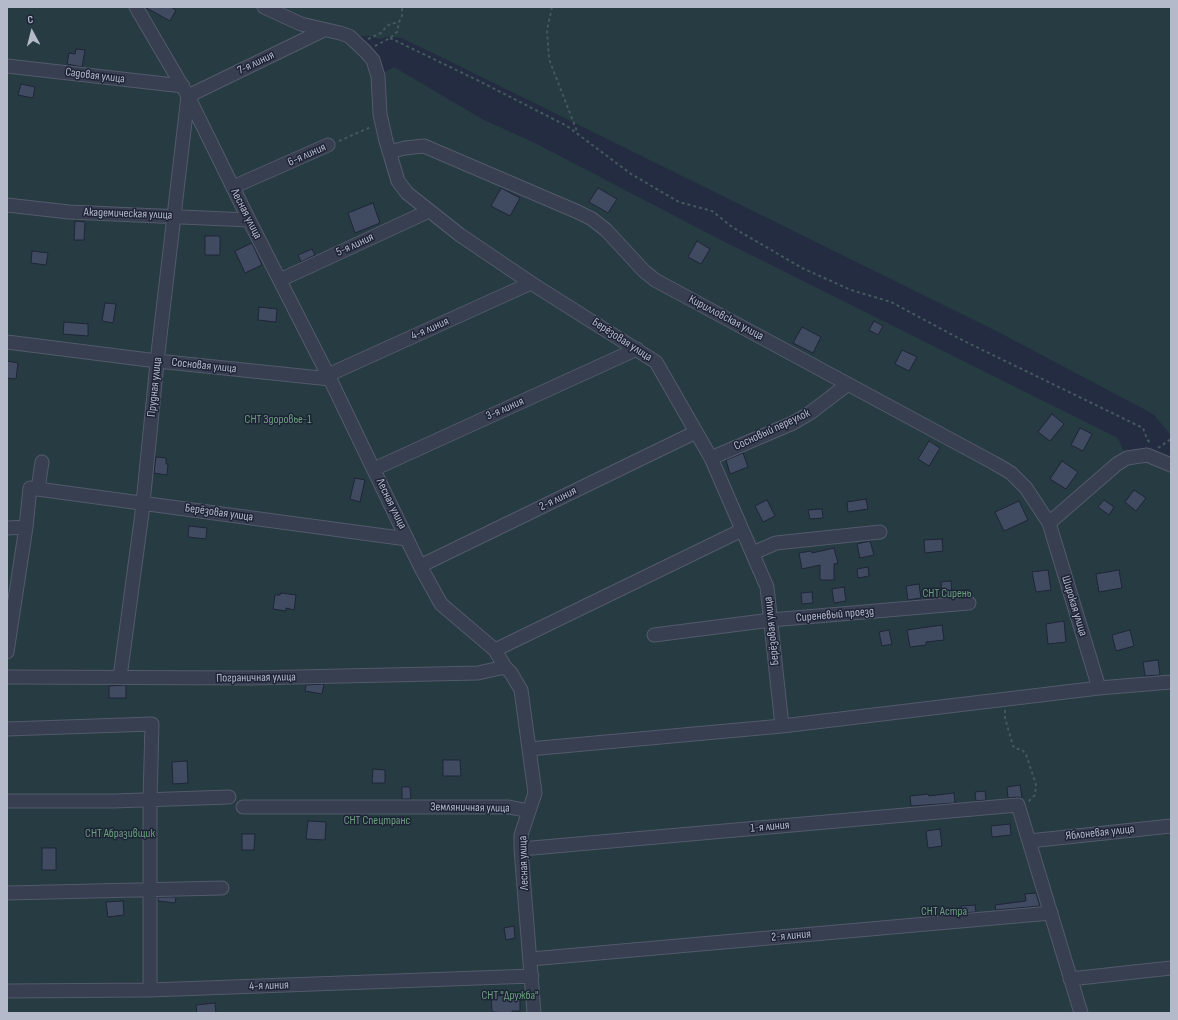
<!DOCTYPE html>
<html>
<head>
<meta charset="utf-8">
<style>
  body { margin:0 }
  #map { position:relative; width:1178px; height:1020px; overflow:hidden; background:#242c41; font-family:"Sofia Sans Condensed",sans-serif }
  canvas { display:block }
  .frame { position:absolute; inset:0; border:8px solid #b5bacb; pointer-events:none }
  .north { position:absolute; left:12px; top:12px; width:40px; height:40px; -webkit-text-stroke:3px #1d2436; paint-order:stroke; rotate:353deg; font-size:11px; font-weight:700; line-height:16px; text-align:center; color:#b5bacb }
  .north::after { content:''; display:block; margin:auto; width:14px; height:18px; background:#b5bacb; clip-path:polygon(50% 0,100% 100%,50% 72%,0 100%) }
</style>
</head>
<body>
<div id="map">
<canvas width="1178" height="1020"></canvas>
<div class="frame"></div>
<div class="north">С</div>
</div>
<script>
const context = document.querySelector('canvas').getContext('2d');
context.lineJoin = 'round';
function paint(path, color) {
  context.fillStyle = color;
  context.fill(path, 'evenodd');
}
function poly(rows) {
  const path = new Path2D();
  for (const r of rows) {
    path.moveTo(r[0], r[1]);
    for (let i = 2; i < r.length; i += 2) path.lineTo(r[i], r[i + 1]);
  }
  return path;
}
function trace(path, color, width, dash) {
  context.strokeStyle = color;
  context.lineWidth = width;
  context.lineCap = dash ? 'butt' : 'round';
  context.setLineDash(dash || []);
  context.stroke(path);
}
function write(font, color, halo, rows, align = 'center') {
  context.font = font + ' "Sofia Sans Condensed",sans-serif';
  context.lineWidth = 3;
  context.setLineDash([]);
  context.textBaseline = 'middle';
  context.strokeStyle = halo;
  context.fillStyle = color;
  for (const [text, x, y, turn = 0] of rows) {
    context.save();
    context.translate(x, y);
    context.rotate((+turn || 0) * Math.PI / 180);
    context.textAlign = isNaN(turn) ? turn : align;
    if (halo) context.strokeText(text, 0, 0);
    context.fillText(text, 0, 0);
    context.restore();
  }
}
const green = poly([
  [7,7,1171,7,1171,435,1153,414,1000,333,433,53,401,38,388,37,379,39,369,36,349,36,338,33,378,76,394,67,482,119,535,143,721,240,1118,438,1127,458,1171,465,1171,1013,7,1013]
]);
const building = poly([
  [145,7,171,7,176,10,170,21,145,7],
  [76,49,85,50,82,67,67,64,69,53,75,54,76,49],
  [21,84,35,87,33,98,18,95,21,84],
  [501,188,520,198,510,216,491,206,501,188],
  [598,188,617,199,608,213,589,202,598,188],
  [373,203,380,223,355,233,348,213,373,203],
  [75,221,85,222,84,240,74,240,75,221],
  [205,236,220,236,220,255,205,255,205,236],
  [697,241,710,249,701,264,688,257,697,241],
  [252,243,262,265,245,273,235,251,252,243],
  [312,249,315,255,301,262,298,255,312,249],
  [32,251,48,253,46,265,31,263,32,251],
  [105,303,116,304,113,323,102,321,105,303],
  [259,307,277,309,276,322,258,320,259,307],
  [874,321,883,326,878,335,869,330,874,321],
  [64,322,88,324,88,336,63,334,64,322],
  [802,327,821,337,813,353,793,343,802,327],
  [902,350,917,357,909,371,895,364,902,350],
  [7,361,18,363,16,379,7,378,7,361],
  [1052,414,1064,424,1050,441,1038,432,1052,414],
  [1080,428,1092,434,1083,451,1071,445,1080,428],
  [929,441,940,448,929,466,918,459,929,441],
  [743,453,748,467,730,474,726,460,743,453],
  [156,457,166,458,166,464,168,464,167,475,154,473,156,457],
  [1062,461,1078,472,1066,489,1050,479,1062,461],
  [355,478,365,480,360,502,350,499,355,478],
  [1134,490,1146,498,1136,511,1125,502,1134,490],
  [866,499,868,509,848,512,847,502,866,499],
  [767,500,775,516,763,522,755,506,767,500],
  [1104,500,1114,507,1109,515,1098,507,1104,500],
  [1019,501,1028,520,1004,531,995,512,1019,501],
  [822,509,823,518,810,519,808,510,822,509],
  [189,526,207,528,206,539,188,537,189,526],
  [942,539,943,551,925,553,924,540,942,539],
  [870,541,874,555,860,558,857,544,870,541],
  [834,548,838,563,834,564,834,580,820,580,820,565,802,569,799,553,811,551,812,553,834,548],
  [868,567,869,576,858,578,857,569,868,567],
  [1048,570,1051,590,1036,592,1032,572,1048,570],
  [1119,570,1122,588,1099,592,1096,574,1119,570],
  [951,581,952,596,942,597,941,582,951,581],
  [919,584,921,598,908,600,906,586,919,584],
  [844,587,846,601,834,603,832,589,844,587],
  [812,592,813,603,802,604,801,593,812,592],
  [281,593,296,595,294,610,286,608,286,611,273,609,275,595,280,595,281,593],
  [1064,621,1066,642,1048,644,1046,624,1064,621],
  [942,625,944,640,926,642,926,645,910,647,907,630,942,625],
  [889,630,892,644,882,646,879,632,889,630],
  [1130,630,1134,646,1116,651,1112,635,1130,630],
  [1158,660,1160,675,1145,676,1143,662,1158,660],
  [324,684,322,694,305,691,306,685,324,684],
  [126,685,126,698,109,698,109,686,126,685],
  [443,760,460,760,461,776,443,776,443,760],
  [187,761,188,783,173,784,172,762,187,761],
  [373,769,385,770,385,783,372,783,373,769],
  [1020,785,1022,798,1018,797,1008,798,1007,787,1020,785],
  [402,787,410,787,411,799,402,799,402,787],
  [985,791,986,800,976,801,975,792,985,791],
  [954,793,955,803,911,806,910,796,928,794,929,796,954,793],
  [308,821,326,822,325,840,306,839,308,821],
  [1010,824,1011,835,992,837,991,826,1010,824],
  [940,829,942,846,928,848,926,831,940,829],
  [242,834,255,834,254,850,242,850,242,834],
  [42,848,56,848,56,870,42,870,42,848],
  [1036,893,1040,906,996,910,995,905,1026,901,1025,894,1036,893],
  [158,897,176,897,175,903,158,901,158,897],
  [123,901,124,915,108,917,106,902,123,901],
  [975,905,976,912,962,913,961,906,975,905],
  [514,926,515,938,506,940,504,928,514,926],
  [520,995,520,1011,512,1011,512,1013,492,1012,491,996,520,995],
  [215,1003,216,1013,197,1013,196,1005,215,1003]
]);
const path = poly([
  [552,7,547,30,549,59,578,134],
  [390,38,479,81,567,126,631,174,679,202,712,211,732,227,802,268,851,290,891,302,962,340,1143,428,1147,439,1150,443],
  [368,39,381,33,386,27,390,24,399,22],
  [375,46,390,38,397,32,399,22,402,16,402,7],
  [339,141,371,127],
  [1158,448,1171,439],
  [1005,710,1005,718,1013,746,1016,749,1021,749,1026,754,1036,785,1035,795,1028,802]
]);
const minor = poly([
  [136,7,188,96,249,220,330,379,420,566,441,604,495,650,505,667,511,673,521,690,535,793,521,835,521,849,534,1013],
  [264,7,301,24,340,33,349,36,365,51,373,60,378,76,380,114,386,141,398,181,407,193,460,235,531,283,656,362,711,458,767,587,782,726],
  [7,66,183,86],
  [389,152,405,148,424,146,578,212,592,219,606,230,644,271,655,280,994,463,1011,473,1026,488,1049,523,1099,688],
  [233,187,328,145],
  [7,205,69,212,249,220],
  [280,280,429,211],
  [7,342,157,361,330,379],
  [328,375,531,283],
  [711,458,793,423,810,413,848,384],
  [374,469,637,349],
  [38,489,42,462],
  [1049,523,1117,464,1127,458,1147,455,1171,465],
  [7,528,26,527],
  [753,553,776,543,880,532],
  [420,566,696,432],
  [654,635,771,620,969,603],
  [495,650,742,530],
  [7,652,26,527,30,488,407,539],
  [7,677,251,678,478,673,505,667],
  [120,677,142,513,158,353,188,96,324,30],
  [7,729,152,724,150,799,150,990],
  [529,749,782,726,1099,688,1171,682],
  [7,801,113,801,229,797],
  [243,807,509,807,529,811],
  [1029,841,1171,826],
  [521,849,1018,805,1081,1013],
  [7,893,222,888],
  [531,959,1051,913],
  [1070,979,1171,968],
  [7,991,150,990,532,976]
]);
const streetNames = [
  ["7-я линия",256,63,-26],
  ["Садовая улица",95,76,7],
  ["6-я линия",307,155,-24],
  ["Академическая улица",128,214,2],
  ["Лесная улица",246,214,63],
  ["5-я линия",355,245,-25],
  ["Кирилловская улица",726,318,28],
  ["4-я линия",430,329,-24],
  ["Берёзовая улица",622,340,33],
  ["Сосновая улица",204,366,6],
  ["Прудная улица",155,387,-84],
  ["3-я линия",505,409,-24],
  ["Сосновый переулок",772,430,-25],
  ["2-я линия",558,499,-26],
  ["Лесная улица",391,504,64],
  ["Берёзовая улица",219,513,8],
  ["Широкая улица",1074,606,73],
  ["Сиреневый проезд",835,615,-5],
  ["Берёзовая улица",772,631,-96],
  ["Пограничная улица",256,678,-1],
  ["Земляничная улица",470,808,1],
  ["1-я линия",770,827,-5],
  ["Яблоневая улица",1100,833,-6],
  ["Лесная улица",524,863,-92],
  ["2-я линия",791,936,-5],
  ["4-я линия",269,986,-2]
];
const parkNames = [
  ["СНТ Здоровье-1",278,420],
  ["СНТ Сирень",947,594],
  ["СНТ Спецтранс",377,821],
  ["СНТ Абразивщик",120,834],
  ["СНТ Астра",944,912],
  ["СНТ \"Дружба\"",510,996]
];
paint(green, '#263b42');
paint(building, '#404a61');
trace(building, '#1f2638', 1);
trace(minor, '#535a6b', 15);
trace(path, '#44585f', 2, [3, 3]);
trace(minor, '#383f51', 13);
write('12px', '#b5bacb', '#1d2436', streetNames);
write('12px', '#6b9e7e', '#1d2436', parkNames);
</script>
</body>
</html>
